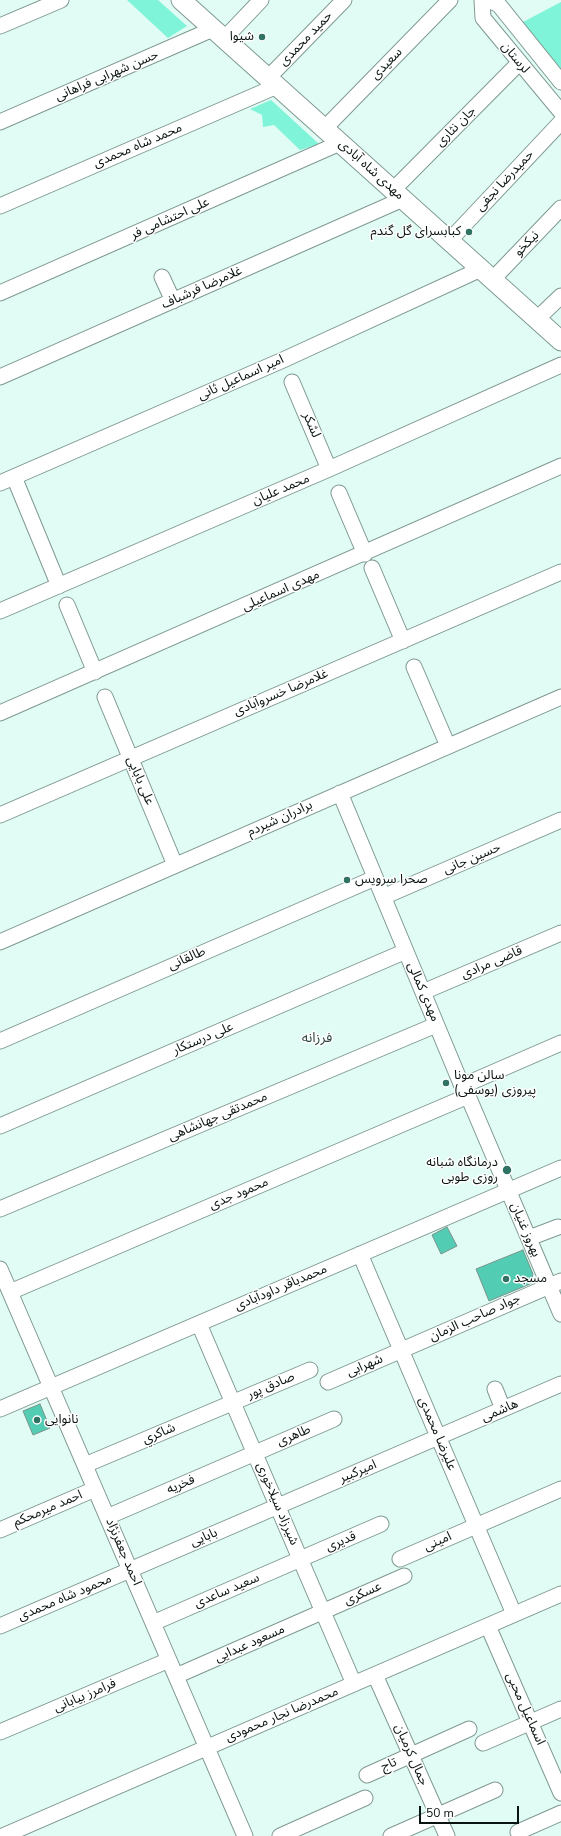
<!DOCTYPE html>
<html>
<head>
<meta charset="utf-8">
<style>
  body { margin:0 }
  #map { position:relative; width:561px; height:1836px; overflow:hidden; background:#e0fcf4; font-family:"Nunito Sans",sans-serif }
  canvas { display:block }
  .scale { position:absolute; left:419px; top:1806px; width:100px; height:18px; box-sizing:border-box; border:2px solid #091310; border-top:0; padding-left:5px; font-size:12px; line-height:14px; white-space:nowrap; color:#091310; -webkit-text-stroke:3px #fff; paint-order:stroke }
</style>
</head>
<body>
<div id="map">
<canvas width="561" height="1836"></canvas>
<div class="scale">50 m</div>
</div>
<script>
const context = document.querySelector('canvas').getContext('2d');
context.lineJoin = 'round';
function paint(path, color) {
  context.fillStyle = color;
  context.fill(path, 'evenodd');
}
function poly(rows) {
  const path = new Path2D();
  for (const r of rows) {
    path.moveTo(r[0], r[1]);
    for (let i = 2; i < r.length; i += 2) path.lineTo(r[i], r[i + 1]);
  }
  return path;
}
function trace(path, color, width, dash) {
  context.strokeStyle = color;
  context.lineWidth = width;
  context.lineCap = dash ? 'butt' : 'round';
  context.setLineDash(dash || []);
  context.stroke(path);
}
function write(font, color, halo, rows, align = 'center') {
  context.font = font + ' "Nunito Sans","Noto Sans Arabic",sans-serif';
  context.lineWidth = 3;
  context.setLineDash([]);
  context.textBaseline = 'middle';
  context.strokeStyle = halo;
  context.fillStyle = color;
  for (const [text, x, y, turn = 0] of rows) {
    context.save();
    context.translate(x, y);
    context.rotate((+turn || 0) * Math.PI / 180);
    context.textAlign = isNaN(turn) ? turn : align;
    if (halo) context.strokeText(text, 0, 0);
    context.fillText(text, 0, 0);
    context.restore();
  }
}
const green = poly([
  [127,0,158,0,187,26,168,38],
  [561,2,561,73,523,22],
  [271,100,319,144,300,150,274,125,263,127,262,115,250,109]
]);
const building = poly([
  [447,1227,457,1246,441,1254,432,1235,447,1227],
  [523,1250,533,1274,530,1284,489,1301,476,1269,523,1250],
  [40,1404,50,1428,33,1435,23,1411,40,1404]
]);
const minor = poly([
  [482,0,483,18,561,112],
  [489,0,499,5,561,82],
  [0,26,61,0],
  [224,39,261,0],
  [268,78,344,0],
  [0,122,213,29],
  [324,129,450,0],
  [393,190,519,63],
  [0,206,277,86],
  [449,241,561,122],
  [162,277,173,301],
  [493,279,561,208],
  [0,293,340,143],
  [537,319,561,296],
  [0,377,403,199],
  [292,382,329,469],
  [14,477,59,586],
  [0,483,283,360,481,269],
  [339,493,365,554],
  [372,568,403,641],
  [67,605,95,672],
  [0,611,329,469,561,365],
  [414,667,448,746],
  [105,697,175,865],
  [0,713,561,466],
  [340,793,462,1086,468,1096,561,1314],
  [0,815,561,572],
  [383,897,561,820],
  [0,942,561,697],
  [423,992,561,933],
  [0,1041,375,878],
  [462,1086,561,1043],
  [0,1126,406,951],
  [0,1209,436,1025],
  [529,1238,558,1227],
  [360,1254,514,1614],
  [0,1269,245,1836],
  [10,1292,468,1096],
  [199,1324,354,1684],
  [328,1382,561,1281],
  [495,1389,503,1409],
  [0,1409,561,1168],
  [85,1465,310,1370],
  [107,1517,334,1419],
  [0,1530,95,1489],
  [400,1559,561,1489],
  [153,1623,381,1524],
  [0,1626,561,1384],
  [488,1626,561,1793],
  [375,1675,447,1836],
  [176,1676,404,1576],
  [0,1732,169,1660],
  [483,1743,561,1709],
  [367,1775,469,1729],
  [518,1832,561,1813],
  [3,1836,561,1594],
  [280,1836,365,1798],
  [391,1836,495,1790]
]);
const major = poly([
  [181,0,561,341]
]);
const markers = [
  [262,37,4,"#307365"],
  [469,232,4,"#307365"],
  [347,880,4,"#307365"],
  [446,1083,4,"#307365"],
  [507,1170,5,"#307365"],
  [506,1279,4,"#307365"],
  [37,1420,4,"#307365"]
];
const poiNames = [
  ["شیوا",254,37,"right"],
  ["کبابسرای گل گندم",461,232,"right"],
  ["صحرا سرویس",355,880],
  ["سالن مونا",454,1076],
  ["پیروزی (یوسفی)",454,1091],
  ["درمانگاه شبانه",498,1163,"right"],
  ["روزی طوبی",498,1178,"right"],
  ["مسجد",514,1279],
  ["نانوایی",45,1420]
];
const streetNames = [
  ["حمید محمدی",306,39,-46],
  ["لرستان",515,58,50],
  ["سعیدی",387,64,-46],
  ["حسن شهرابی فراهانی",107,76,-23],
  ["جان نثاری",456,127,-45],
  ["محمد شاه محمدی",138,146,-23],
  ["مهدی شاه آبادی",371,170,42],
  ["حمیدرضا نجفی",505,181,-47],
  ["علی احتشامی فر",170,219,-24],
  ["نیکخو",527,244,-46],
  ["غلامرضا فرشباف",202,288,-24],
  ["امیر اسماعیل ثانی",241,378,-24],
  ["لشكر",311,425,67],
  ["محمد علیان",281,490,-23],
  ["مهدی اسماعیلی",281,591,-24],
  ["غلامرضا خسروآبادی",281,693,-23],
  ["علی بابایی",140,781,67],
  ["برادران شیردم",280,819,-24],
  ["حسین جانی",472,859,-23],
  ["طالقانی",187,959,-24],
  ["قاضی مرادی",492,963,-23],
  ["مهدی کمالی",423,992,67],
  ["علی درستکار",203,1039,-23],
  ["محمدتقی جهانشاهی",218,1117,-23],
  ["محمود جدی",239,1194,-23],
  ["بهروز غنیان",525,1230,67],
  ["محمدباقر داودآبادی",281,1288,-23],
  ["جواد صاحب الزمان",475,1318,-24],
  ["شهرابی",365,1366,-23],
  ["صادق پور",271,1386,-23],
  ["هاشمی",500,1411,-23],
  ["شاكري",159,1434,-23],
  ["علیرضا محمدی",437,1434,67],
  ["طاهری",294,1436,-23],
  ["امیرکبیر",358,1472,-23],
  ["فخریه",181,1485,-23],
  ["شیرزاد سیلاخوری",277,1504,67],
  ["احمد میرمحکم",48,1509,-23],
  ["بابایی",204,1538,-23],
  ["قدیری",341,1542,-23],
  ["امینی",438,1542,-24],
  ["احمد جعفرنژاد",123,1552,67],
  ["سعید ساعدی",227,1591,-23],
  ["عسکری",363,1594,-24],
  ["محمود شاه محمدی",65,1598,-23],
  ["مسعود عبدایی",250,1644,-24],
  ["فرامرز بیابانی",85,1696,-23],
  ["اسماعیل محبی",525,1709,66],
  ["محمدرضا نجار محمودی",282,1715,-23],
  ["جمال کرمیان",411,1755,66],
  ["تاج",389,1765,-24]
];
const neighbourhoodNames = [
  ["فرزانه",317,1039]
];
paint(green, '#7ff4d9');
paint(building, '#52ccb2');
trace(building, '#7a938c', 1);
trace(minor, '#7f9992', 17);
trace(major, '#7f9992', 21);
trace(minor, '#fff', 15);
trace(major, '#fff', 19);
for (const [x, y, r, color] of markers) {
  const dot = new Path2D();
  dot.arc(x, y, r, 0, 2 * Math.PI);
  context.fillStyle = color;
  context.fill(dot);
  trace(dot, '#fff', 1.5);
}
write('13px', '#091310', '#fff', poiNames, 'left');
write('13px', '#091310', '#fff', streetNames);
write('14px', '#314943', '#fff', neighbourhoodNames);
</script>
</body>
</html>
